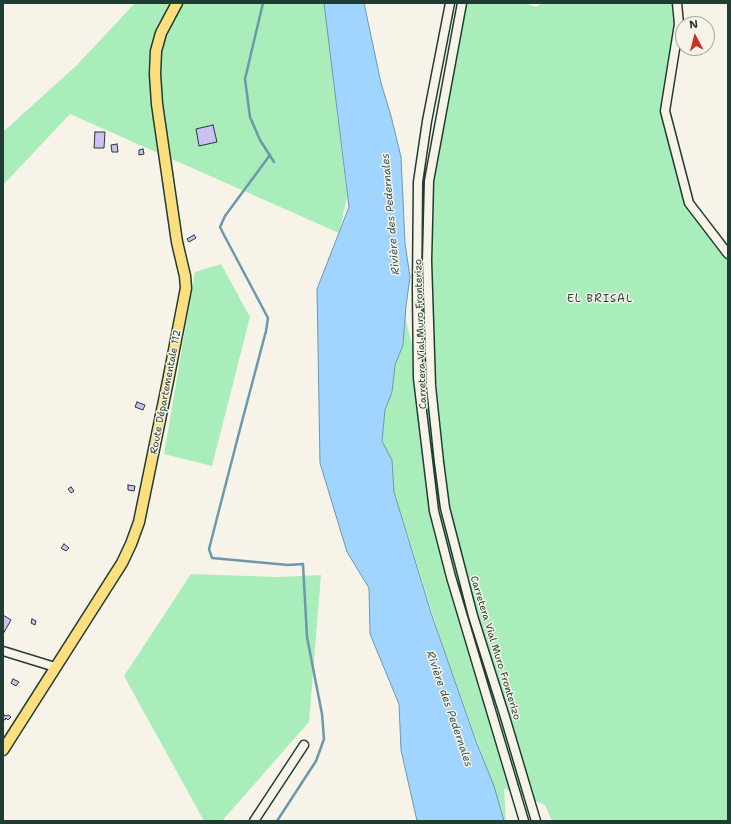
<!DOCTYPE html>
<html>
<head>
<meta charset="utf-8">
<style>
  body { margin:0 }
  #map { position:relative; width:731px; height:824px; overflow:hidden; background:#f7f3e8; font-family:"Shantell Sans",sans-serif }
  canvas { display:block }
  .frame { position:absolute; inset:0; border:4px solid #1f3d34; pointer-events:none }
  .north { position:absolute; left:675px; top:16px; width:40px; height:40px; box-sizing:border-box; background:#f7f3e8; border:1px solid #a1aaa0; border-radius:50%; rotate:353deg; font-size:11px; font-weight:700; line-height:16px; text-align:center; color:#1f3d34 }
  .north::after { content:''; display:block; margin:auto; width:14px; height:18px; background:#c8321e; clip-path:polygon(50% 0,100% 100%,50% 72%,0 100%) }
</style>
</head>
<body>
<div id="map">
<canvas width="731" height="824"></canvas>
<div class="frame"></div>
<div class="north">N</div>
</div>
<script>
const context = document.querySelector('canvas').getContext('2d');
context.lineJoin = 'round';
function paint(path, color) {
  context.fillStyle = color;
  context.fill(path, 'evenodd');
}
function poly(rows) {
  const path = new Path2D();
  for (const r of rows) {
    path.moveTo(r[0], r[1]);
    for (let i = 2; i < r.length; i += 2) path.lineTo(r[i], r[i + 1]);
  }
  return path;
}
function trace(path, color, width, dash) {
  context.strokeStyle = color;
  context.lineWidth = width;
  context.lineCap = dash ? 'butt' : 'round';
  context.setLineDash(dash || []);
  context.stroke(path);
}
function write(font, color, halo, rows, align = 'center') {
  context.font = font + ' "Shantell Sans",sans-serif';
  context.lineWidth = 3;
  context.setLineDash([]);
  context.textBaseline = 'middle';
  context.strokeStyle = halo;
  context.fillStyle = color;
  for (const [text, x, y, turn = 0] of rows) {
    context.save();
    context.translate(x, y);
    context.rotate((+turn || 0) * Math.PI / 180);
    context.textAlign = isNaN(turn) ? turn : align;
    if (halo) context.strokeText(text, 0, 0);
    context.fillText(text, 0, 0);
    context.restore();
  }
}
const green = poly([
  [135,3,324,3,347,197,339,233,70,114,3,185,3,132,77,65],
  [463,3,524,3,536,7,542,3,677,3,679,24,666,111,689,203,728,246,728,821,552,821,545,805,504,788,506,821,503,821,491,780,441,641,394,491,392,460,382,441,385,410,392,392,395,365,403,345,405,317,414,352,420,296,417,285],
  [221,264,250,317,212,466,164,454,195,272],
  [191,574,278,577,321,575,309,722,222,821,204,821,124,676]
]);
const water = poly([
  [324,3,364,3,381,83,391,116,401,157,405,243,410,277,406,306,403,345,395,365,392,392,385,410,382,441,392,460,394,492,432,616,477,744,494,786,504,821,417,821,401,750,399,704,370,634,369,588,347,552,320,463,317,289,349,207,324,3]
]);
const stream = poly([
  [263,3,245,79,250,117,260,140,274,162],
  [270,155,225,216,220,227,224,235,268,318,266,331,240,429,209,549,212,558,288,565,303,564,307,637,322,714,324,739,316,761,277,821]
]);
const building = poly([
  [213,125,217,142,199,146,196,129,213,125],
  [95,132,105,132,104,148,94,148,95,132],
  [117,144,118,152,112,152,111,145,117,144],
  [143,149,144,154,139,155,139,150,143,149],
  [194,235,196,238,189,242,187,239,194,235],
  [137,402,145,405,143,410,135,407,137,402],
  [128,485,135,486,134,491,128,490,128,485],
  [71,487,74,491,71,493,68,489,71,487],
  [64,544,69,548,66,551,61,548,64,544],
  [3,615,11,620,3,634,3,615],
  [32,619,36,621,35,625,31,623,32,619],
  [13,679,19,682,16,686,11,683,13,679],
  [4,715,6,716,8,715,11,717,8,720,6,718,5,720,3,719,4,715]
]);
const minor = poly([
  [450,3,427,121,418,182,417,289,418,378,434,511,451,577,524,821],
  [462,3,429,181,427,261,431,386,439,462,445,508,473,616,505,717,536,821],
  [677,3,679,24,665,111,689,203,728,254],
  [3,651,55,667],
  [254,821,304,745]
]);
const major = poly([
  [3,750,122,563,131,544,139,522,168,381,186,288,185,276,177,242,157,104,155,74,156,51,161,33,177,3]
]);
const streetNames = [
  ["Carretera Vial Muro Fronterizo",421,334,-92],
  ["Route Départementale 112",166,392,-79],
  ["Carretera Vial Muro Fronterizo",495,648,73]
];
const waterNames = [
  ["Rivière des Pedernales",391,214,-95],
  ["Rivière des Pedernales",449,709,71]
];
const neighbourhoodNames = [
  ["EL BRISAL",600,299]
];
paint(green, '#a9eeba');
paint(water, '#9fd5fe');
trace(water, '#6c98ad', 1);
trace(stream, '#6c98ad', 2.5);
paint(building, '#cdc1f3');
trace(building, '#1f3d34', 1);
trace(minor, '#1f3d34', 11);
trace(major, '#1f3d34', 13);
trace(minor, '#f7f3e8', 8);
trace(major, '#fedf80', 10);
write('10px', '#1f3d34', '#f7f3e8', streetNames);
write('italic 11px', '#395b5c', '#f7f3e8', waterNames);
context.letterSpacing = '1px';
write('11px', '#1f3d34', '#f7f3e8', neighbourhoodNames);
context.letterSpacing = '0px';
</script>
</body>
</html>
